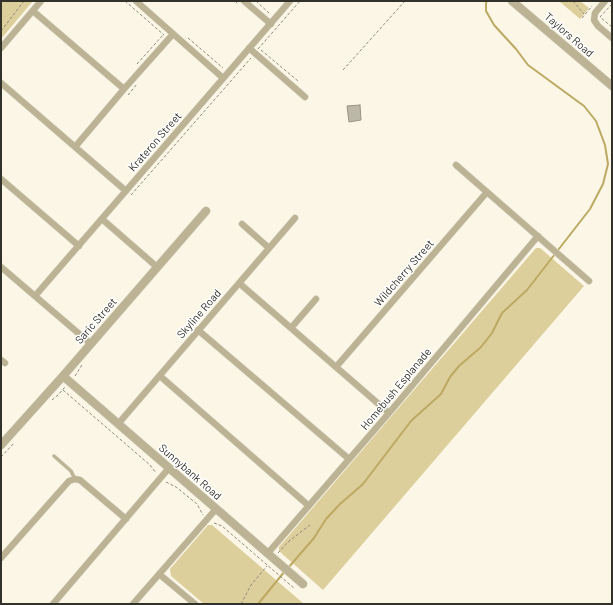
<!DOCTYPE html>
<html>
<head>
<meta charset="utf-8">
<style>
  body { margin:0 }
  #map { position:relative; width:613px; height:605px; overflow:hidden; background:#fbf6e5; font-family:Barlow,sans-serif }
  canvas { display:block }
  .frame { position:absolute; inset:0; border:2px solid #32312a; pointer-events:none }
</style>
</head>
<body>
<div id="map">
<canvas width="613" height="605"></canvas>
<div class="frame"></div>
</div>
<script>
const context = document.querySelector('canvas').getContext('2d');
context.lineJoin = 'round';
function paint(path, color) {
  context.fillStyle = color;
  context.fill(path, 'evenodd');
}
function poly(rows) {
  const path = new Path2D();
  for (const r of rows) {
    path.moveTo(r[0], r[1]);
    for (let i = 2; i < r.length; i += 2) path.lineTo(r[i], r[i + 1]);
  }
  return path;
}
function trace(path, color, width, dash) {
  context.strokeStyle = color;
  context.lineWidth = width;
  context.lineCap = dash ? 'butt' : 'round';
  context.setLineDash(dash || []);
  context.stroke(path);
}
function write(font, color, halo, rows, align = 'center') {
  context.font = font + ' Barlow,sans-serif';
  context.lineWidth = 3;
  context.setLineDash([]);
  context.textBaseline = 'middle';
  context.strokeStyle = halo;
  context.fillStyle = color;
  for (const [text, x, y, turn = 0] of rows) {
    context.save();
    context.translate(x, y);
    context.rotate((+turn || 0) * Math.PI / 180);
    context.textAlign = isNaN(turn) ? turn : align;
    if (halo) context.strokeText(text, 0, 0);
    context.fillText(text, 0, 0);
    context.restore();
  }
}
const green = poly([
  [1,1,33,1,1,39],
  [559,1,580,1,589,8,580,19],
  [536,248,540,248,584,286,323,590,279,551,279,547],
  [208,525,212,525,304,604,204,604,171,576,170,569]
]);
const stream = poly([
  [288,568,314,538,326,519,340,504,363,484,411,421,441,394,450,377,459,366,481,347,492,333,502,313,527,290,590,209,603,184,608,164,605,145,596,121,584,106,528,65,516,49,494,25,486,11,486,3,487,1],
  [258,604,285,571]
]);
const building = poly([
  [360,105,361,120,349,122,347,106,360,105]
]);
const path = poly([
  [125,1,164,35],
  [235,1,238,4],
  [256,1,270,14],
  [573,1,584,14],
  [612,4,600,17,612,27],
  [582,18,592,6],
  [1,31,24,1],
  [188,38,223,68],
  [258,49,300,1],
  [261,50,298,81],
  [137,64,163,35],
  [343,70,405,1],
  [128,95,137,84],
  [131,195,251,58],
  [75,376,82,365],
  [63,390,150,465,156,473],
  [52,400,58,395,65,387],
  [1,457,14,443],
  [166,482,176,487,197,504,203,515],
  [214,523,222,526,295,589],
  [278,553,288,542,310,525],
  [241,604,251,585,267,566]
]);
const service = poly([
  [54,456,71,471,75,479]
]);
const minor = poly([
  [136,1,223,78],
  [244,1,271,24],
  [605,1,595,13,594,20,598,26,612,38],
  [33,11,124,89],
  [1,48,41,1],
  [249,48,305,97],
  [1,83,126,191],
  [75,147,124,89,173,34],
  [456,165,589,281],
  [1,179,79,246],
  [102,219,157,267],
  [242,224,269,248],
  [1,267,91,344],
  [239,283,389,413],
  [35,296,290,1],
  [291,328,316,299],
  [198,330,349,459],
  [1,360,5,363],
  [336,367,487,192],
  [160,376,309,506],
  [118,424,295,218],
  [268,553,389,413,538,236],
  [1,558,69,481,75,479,80,480,126,519],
  [159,574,195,604],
  [53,604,169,468],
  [133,604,216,509]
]);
const tertiary = poly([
  [512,1,612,86],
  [63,376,303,584],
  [1,445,63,376,206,211]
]);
const streetNames = [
  ["Taylors Road",569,35,41],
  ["Krateron Street",155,142,-49],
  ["Wildcherry Street",404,273,-49],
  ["Skyline Road",199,314,-49],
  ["Saric Street",96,321,-49],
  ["Homebush Esplanade",396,389,-50],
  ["Sunnybank Road",190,472,41]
];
paint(green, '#ddcf9c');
trace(stream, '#bca962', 2);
paint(building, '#bcb8a7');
trace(building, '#979383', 1);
trace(service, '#d7d3c3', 4);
trace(minor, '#d7d3c3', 7);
trace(tertiary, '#d7d3c3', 9);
trace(path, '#8e8b7f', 1, [3, 2]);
trace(service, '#bcb395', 3);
trace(minor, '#bcb395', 6);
trace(tertiary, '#bcb395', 8);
write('11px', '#32312a', '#fff', streetNames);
</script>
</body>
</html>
